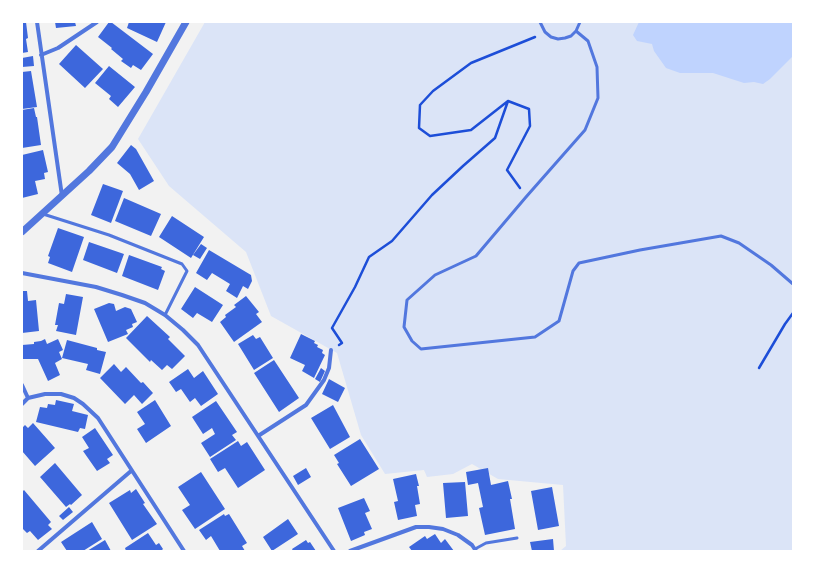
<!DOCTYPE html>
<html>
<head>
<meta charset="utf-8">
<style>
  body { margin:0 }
  #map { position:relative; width:815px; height:573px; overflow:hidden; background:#f2f2f2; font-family:"Open Sans",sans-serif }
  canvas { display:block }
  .frame { position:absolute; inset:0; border:23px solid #fff; pointer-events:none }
</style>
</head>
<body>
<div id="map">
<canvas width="815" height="573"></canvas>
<div class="frame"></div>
</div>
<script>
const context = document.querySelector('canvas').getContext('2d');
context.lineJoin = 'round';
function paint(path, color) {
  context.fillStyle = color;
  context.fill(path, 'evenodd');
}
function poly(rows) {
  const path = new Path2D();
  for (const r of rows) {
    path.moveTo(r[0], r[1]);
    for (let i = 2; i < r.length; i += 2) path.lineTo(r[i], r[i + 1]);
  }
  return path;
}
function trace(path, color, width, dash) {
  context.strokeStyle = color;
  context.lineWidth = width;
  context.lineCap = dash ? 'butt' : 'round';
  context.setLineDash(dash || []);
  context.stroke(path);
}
const green = poly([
  [205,22,793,22,793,551,560,551,566,546,563,485,498,479,472,464,453,474,427,477,424,470,385,474,361,435,337,353,271,316,246,252,169,186,138,139]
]);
const water = poly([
  [639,22,793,22,793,56,770,79,763,84,754,82,744,83,713,73,680,73,666,68,654,51,652,44,637,41,633,35]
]);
const building = poly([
  [22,22,26,22,28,38,26,39,28,52,22,53],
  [55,22,75,22,76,26,56,28],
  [109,22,111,22,153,54,141,70,133,65,131,68,121,61,123,59,111,49,112,48,98,37],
  [129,22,166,22,157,42,127,28],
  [76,45,103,69,85,88,59,64],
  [33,56,34,66,22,67,22,58],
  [109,66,135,87,118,107,109,99,111,96,95,83],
  [31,71,37,107,22,109,22,72],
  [34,108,36,117,37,117,41,145,22,148,22,110],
  [131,145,136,149,154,181,139,190,130,174,117,163],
  [43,150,48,172,44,173,45,179,35,181,38,194,22,198,22,155],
  [103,184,123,191,111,223,91,215],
  [124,198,161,214,151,236,115,221],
  [172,216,204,237,191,258,159,237],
  [58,228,84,237,72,272,48,263,50,257,48,256],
  [89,242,124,254,117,273,83,260],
  [201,244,207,248,200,259,193,255],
  [209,250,251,275,252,281,248,289,243,286,237,298,226,291,230,284,212,273,207,280,196,273],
  [129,255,162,267,161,269,165,271,158,290,122,276],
  [195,287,223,305,212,322,197,313,193,318,181,309],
  [22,291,27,291,28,301,36,300,39,331,22,333],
  [66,294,83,297,76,335,56,331,58,325,55,325,59,303,64,304],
  [246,296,259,312,256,314,262,322,234,342,220,322,226,317,225,315,236,307,234,305],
  [109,303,114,304,116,311,125,307,131,309,137,322,132,324,133,327,126,330,128,334,108,342,94,309],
  [147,316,170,337,168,339,185,356,172,369,167,365,162,370,151,360,150,362,126,338],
  [301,334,315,341,314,343,318,345,317,347,323,350,322,353,325,355,314,378,302,371,305,365,290,358],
  [253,335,256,339,260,337,273,358,254,370,238,344],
  [45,339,47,344,58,339,63,350,59,352,62,359,55,363,60,375,48,381,38,359,22,359,22,345,34,344,34,342,41,341],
  [67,340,97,348,97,350,106,352,100,374,86,370,88,364,62,358],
  [274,360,299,398,279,412,254,373],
  [114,364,121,372,126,367,141,383,143,382,153,393,142,404,134,395,125,404,100,378],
  [321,368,325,371,320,382,315,379],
  [188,369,194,378,203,371,218,394,201,406,195,398,190,402,181,389,176,392,169,382],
  [329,379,345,388,338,402,322,394],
  [56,400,74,404,72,411,88,415,85,429,80,428,78,432,36,422,40,407,47,408,48,404,55,405],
  [155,400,171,426,146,443,137,429,145,424,137,412],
  [216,401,237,432,232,435,236,440,210,457,201,443,215,434,212,428,203,434,192,417],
  [333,405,350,437,330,449,311,418],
  [33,423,55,448,35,466,22,451,22,428,25,425,28,428],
  [95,428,113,455,107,459,110,463,97,471,83,451,89,448,82,437],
  [360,439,379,469,351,486,337,464,339,463,334,455],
  [238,441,241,446,247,442,265,470,238,488,225,468,218,472,210,459],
  [55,463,82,495,71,505,70,504,66,507,40,477],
  [306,468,311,477,298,485,293,476],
  [488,468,491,485,508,481,512,499,510,499,515,529,485,535,479,508,483,507,478,483,468,485,466,472],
  [201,472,225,509,195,529,182,510,190,505,178,487],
  [416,474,419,486,417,486,420,504,415,505,417,516,398,520,394,502,398,501,393,479],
  [465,482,468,516,446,518,443,483],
  [552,487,559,526,538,530,531,491],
  [136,489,145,503,143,504,157,524,132,540,109,503,130,490,131,493],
  [24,490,51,522,48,525,52,529,38,540,30,531,27,533,22,528,22,492],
  [364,498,370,511,365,513,372,529,364,532,365,535,351,541,338,508],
  [69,507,73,512,63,520,59,516],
  [224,514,225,516,229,514,247,543,242,546,245,551,220,551,211,536,206,540,199,530],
  [288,519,298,534,272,551,263,537],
  [92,522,102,539,83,551,67,551,61,542],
  [148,533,156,545,159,543,163,549,161,551,126,551,125,548],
  [435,534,441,543,445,539,454,551,412,551,409,547,425,536,427,539],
  [553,539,554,551,532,551,530,542],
  [105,540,111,551,87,551],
  [306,540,308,543,310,542,316,551,293,551,292,549]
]);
const path = poly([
  [508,101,471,130,430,136,419,128,420,105,433,91,471,63,535,37],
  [508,101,529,109,530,126,507,170,520,188],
  [339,345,342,343,332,328,355,287,369,257,392,241,432,195,463,166,495,138,508,101],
  [759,368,785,324,793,313]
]);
const service = poly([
  [540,22,545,32,551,37,558,39,565,38,571,36,576,31,580,22],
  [576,31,588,41,597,67,598,98,585,130,526,197,476,256,435,275,407,300,404,327,412,341,421,349,535,337,559,321,573,271,579,263,640,250,721,236,739,243,771,265,793,284],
  [43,214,109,235,182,264,187,271,165,315],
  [475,549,486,543,517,538]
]);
const minor = poly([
  [37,22,62,196],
  [41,55,58,48,97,22],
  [22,273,96,287,122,295,145,303,165,315,183,330,198,345,334,551],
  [22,385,28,398,45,394,61,394,74,398,83,404,98,418,184,551],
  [22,404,28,398],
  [258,436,306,405,324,380,329,368,331,350],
  [38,551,131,471],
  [350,551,416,527,429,527,443,529,458,535,472,545,476,551]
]);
const tertiary = poly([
  [22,232,89,171,112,147,146,92,186,22]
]);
paint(green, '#dbe4f7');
paint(water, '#bfd3fe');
paint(building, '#3d67dc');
trace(path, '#1d4ed8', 2.5);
trace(service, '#5277de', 3);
trace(minor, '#5277de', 4);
trace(tertiary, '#5277de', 7);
</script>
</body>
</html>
